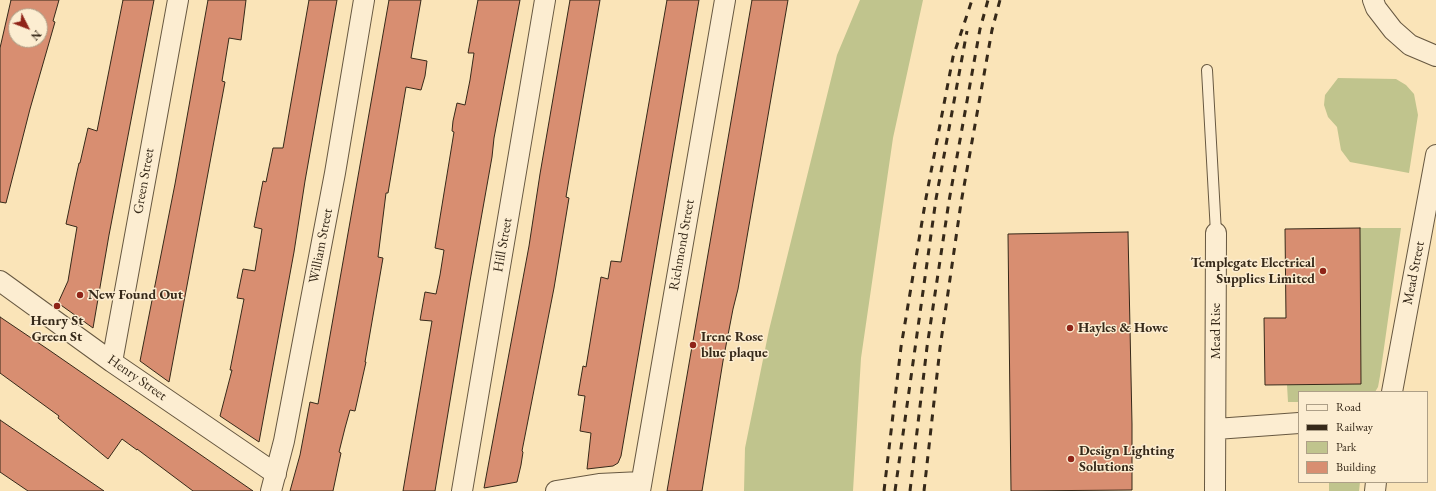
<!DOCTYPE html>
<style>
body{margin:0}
#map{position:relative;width:1436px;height:491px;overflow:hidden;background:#fae4b8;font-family:"EB Garamond",serif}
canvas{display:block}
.legend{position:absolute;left:1298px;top:391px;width:130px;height:92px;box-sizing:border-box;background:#fcedd1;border:1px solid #ad9f87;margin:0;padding:5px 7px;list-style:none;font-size:12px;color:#362919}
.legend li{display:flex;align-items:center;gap:8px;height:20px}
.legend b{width:20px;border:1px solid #ad9f87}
.north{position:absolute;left:8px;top:8px;width:40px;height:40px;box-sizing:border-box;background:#fcedd1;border:1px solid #ad9f87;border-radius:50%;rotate:132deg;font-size:11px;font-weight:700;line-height:16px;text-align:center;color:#362919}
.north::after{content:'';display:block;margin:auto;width:14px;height:18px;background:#8f2418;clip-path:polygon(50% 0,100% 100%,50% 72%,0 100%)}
</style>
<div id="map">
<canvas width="1436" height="491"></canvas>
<ul class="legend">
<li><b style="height:5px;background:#fcedd1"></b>Road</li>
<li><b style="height:5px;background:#362919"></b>Railway</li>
<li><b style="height:11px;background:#c0c48d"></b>Park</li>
<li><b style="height:11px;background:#d88e71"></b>Building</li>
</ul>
<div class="north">N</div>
</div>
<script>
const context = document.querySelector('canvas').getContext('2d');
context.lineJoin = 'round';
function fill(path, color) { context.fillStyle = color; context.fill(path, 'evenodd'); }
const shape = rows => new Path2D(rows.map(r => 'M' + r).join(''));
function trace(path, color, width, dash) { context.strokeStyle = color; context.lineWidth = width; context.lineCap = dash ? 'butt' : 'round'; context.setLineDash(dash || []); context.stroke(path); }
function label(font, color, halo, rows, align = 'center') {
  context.font = font + ' "EB Garamond",serif'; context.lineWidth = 3; context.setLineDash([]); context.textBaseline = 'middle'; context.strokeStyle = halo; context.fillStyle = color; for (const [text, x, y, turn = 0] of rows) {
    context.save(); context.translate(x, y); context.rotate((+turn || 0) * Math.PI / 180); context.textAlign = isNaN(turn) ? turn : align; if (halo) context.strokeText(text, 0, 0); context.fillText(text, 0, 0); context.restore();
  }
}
fill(shape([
 [860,0,923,0,893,138,861,358,853,491,744,491,745,448,769,330,837,55],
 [1338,78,1396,79,1406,85,1414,94,1418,115,1409,173,1350,162,1341,150,1337,127,1328,117,1324,105,1325,95],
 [1360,228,1401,228,1380,376,1378,387,1375,392,1299,392,1299,402,1288,402,1287,385,1361,384],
 [1329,482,1360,482,1359,491,1329,491]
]), '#c0c48d');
const building = shape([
 [11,0,59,0,53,21,55,22,30,109,6,203,0,202,0,48,11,0],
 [16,16,40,16,40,40,16,40,16,16],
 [123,0,154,0,109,235,93,328,58,303,68,281,77,227,66,224,75,181,79,163,80,163,88,128,97,131,123,0],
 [208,0,246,0,241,40,229,38,222,81,225,82,169,382,140,361,175,184,208,0],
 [309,0,337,0,305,181,294,252,259,442,220,416,232,370,230,370,232,360,244,299,237,298,243,269,255,271,262,229,254,227,263,181,266,182,273,148,283,148,309,0],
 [389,0,421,0,411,58,427,61,425,76,421,90,406,87,388,193,386,193,378,257,383,258,365,362,366,362,355,411,350,410,345,428,339,452,341,453,333,491,290,491,300,455,310,402,318,404,389,0],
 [478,0,520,0,494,138,492,157,470,281,435,491,403,491,432,321,420,320,425,292,436,294,440,275,444,250,435,248,454,132,452,131,453,121,457,103,465,105,470,80,474,53,468,53,478,0],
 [570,0,600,0,569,179,566,197,569,198,554,288,522,451,523,452,521,465,517,482,484,488,529,246,540,174,570,0],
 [667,0,699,0,621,456,618,463,613,466,587,469,591,433,580,431,585,396,578,395,583,366,586,367,601,277,608,279,611,261,621,262,667,0],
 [752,0,788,0,738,289,733,309,723,361,702,491,667,491,752,0],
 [1360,228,1361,384,1265,385,1264,318,1286,318,1285,229,1360,228],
 [1128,232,1132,424,1132,490,1011,491,1008,234,1128,232],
 [0,317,49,350,253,491,193,491,137,449,137,450,122,439,108,459,58,418,59,416,0,373,0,317],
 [0,420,104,491,28,491,0,472,0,420]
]);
fill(building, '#d88e71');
trace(building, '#362919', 1);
const lane = shape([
 [1207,70,1216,233]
]);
const street = shape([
 [1373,0,1376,8,1393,30,1410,45,1436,56],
 [0,281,112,362,276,474],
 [112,362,178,0],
 [1392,392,1436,155],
 [1216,429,1299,423],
 [271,491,284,441,335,173,364,0],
 [462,491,545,0],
 [556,491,599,484,641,482],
 [640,491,725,0],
 [1215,491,1216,233],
 [1375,491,1376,482]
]);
trace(lane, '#675841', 12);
trace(street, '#675841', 22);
trace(lane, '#fcedd1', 10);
trace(street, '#fcedd1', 20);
trace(shape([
 [884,491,901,347,926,198,953,57,972,0],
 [895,491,936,199,967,31],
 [910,491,927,347,949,201,980,29,988,0],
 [924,491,940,348,961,203,992,30,1000,0]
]), '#362919', 3, [7, 7]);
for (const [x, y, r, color] of [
 [1323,271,4,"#8f2418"],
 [80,295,4,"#8f2418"],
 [57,306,4,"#8f2418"],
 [1070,328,4,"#8f2418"],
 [693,345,4,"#8f2418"],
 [1071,459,4,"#8f2418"]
]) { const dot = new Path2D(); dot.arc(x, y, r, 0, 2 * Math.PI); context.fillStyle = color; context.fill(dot); trace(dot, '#fcedd1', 1.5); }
label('14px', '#362919', '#fcedd1', [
 ["Green Street",144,181,-80],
 ["Hill Street",503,245,-80],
 ["Richmond Street",682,245,-80],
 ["William Street",321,246,-79],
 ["Mead Street",1414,273,-79],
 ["Mead Rise",1216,331,-90],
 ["Henry Street",137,378,35]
]);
label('bold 14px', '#362919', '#fcedd1', [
 ["Templegate Electrical",1315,263,"right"],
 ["Supplies Limited",1315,279,"right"],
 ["New Found Out",88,295],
 ["Henry St",57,321,"center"],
 ["Green St",57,337,"center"],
 ["Hayles & Howe",1078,328],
 ["Irene Rose",701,337],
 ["blue plaque",701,353],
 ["Design Lighting",1079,451],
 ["Solutions",1079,467]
], 'left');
</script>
